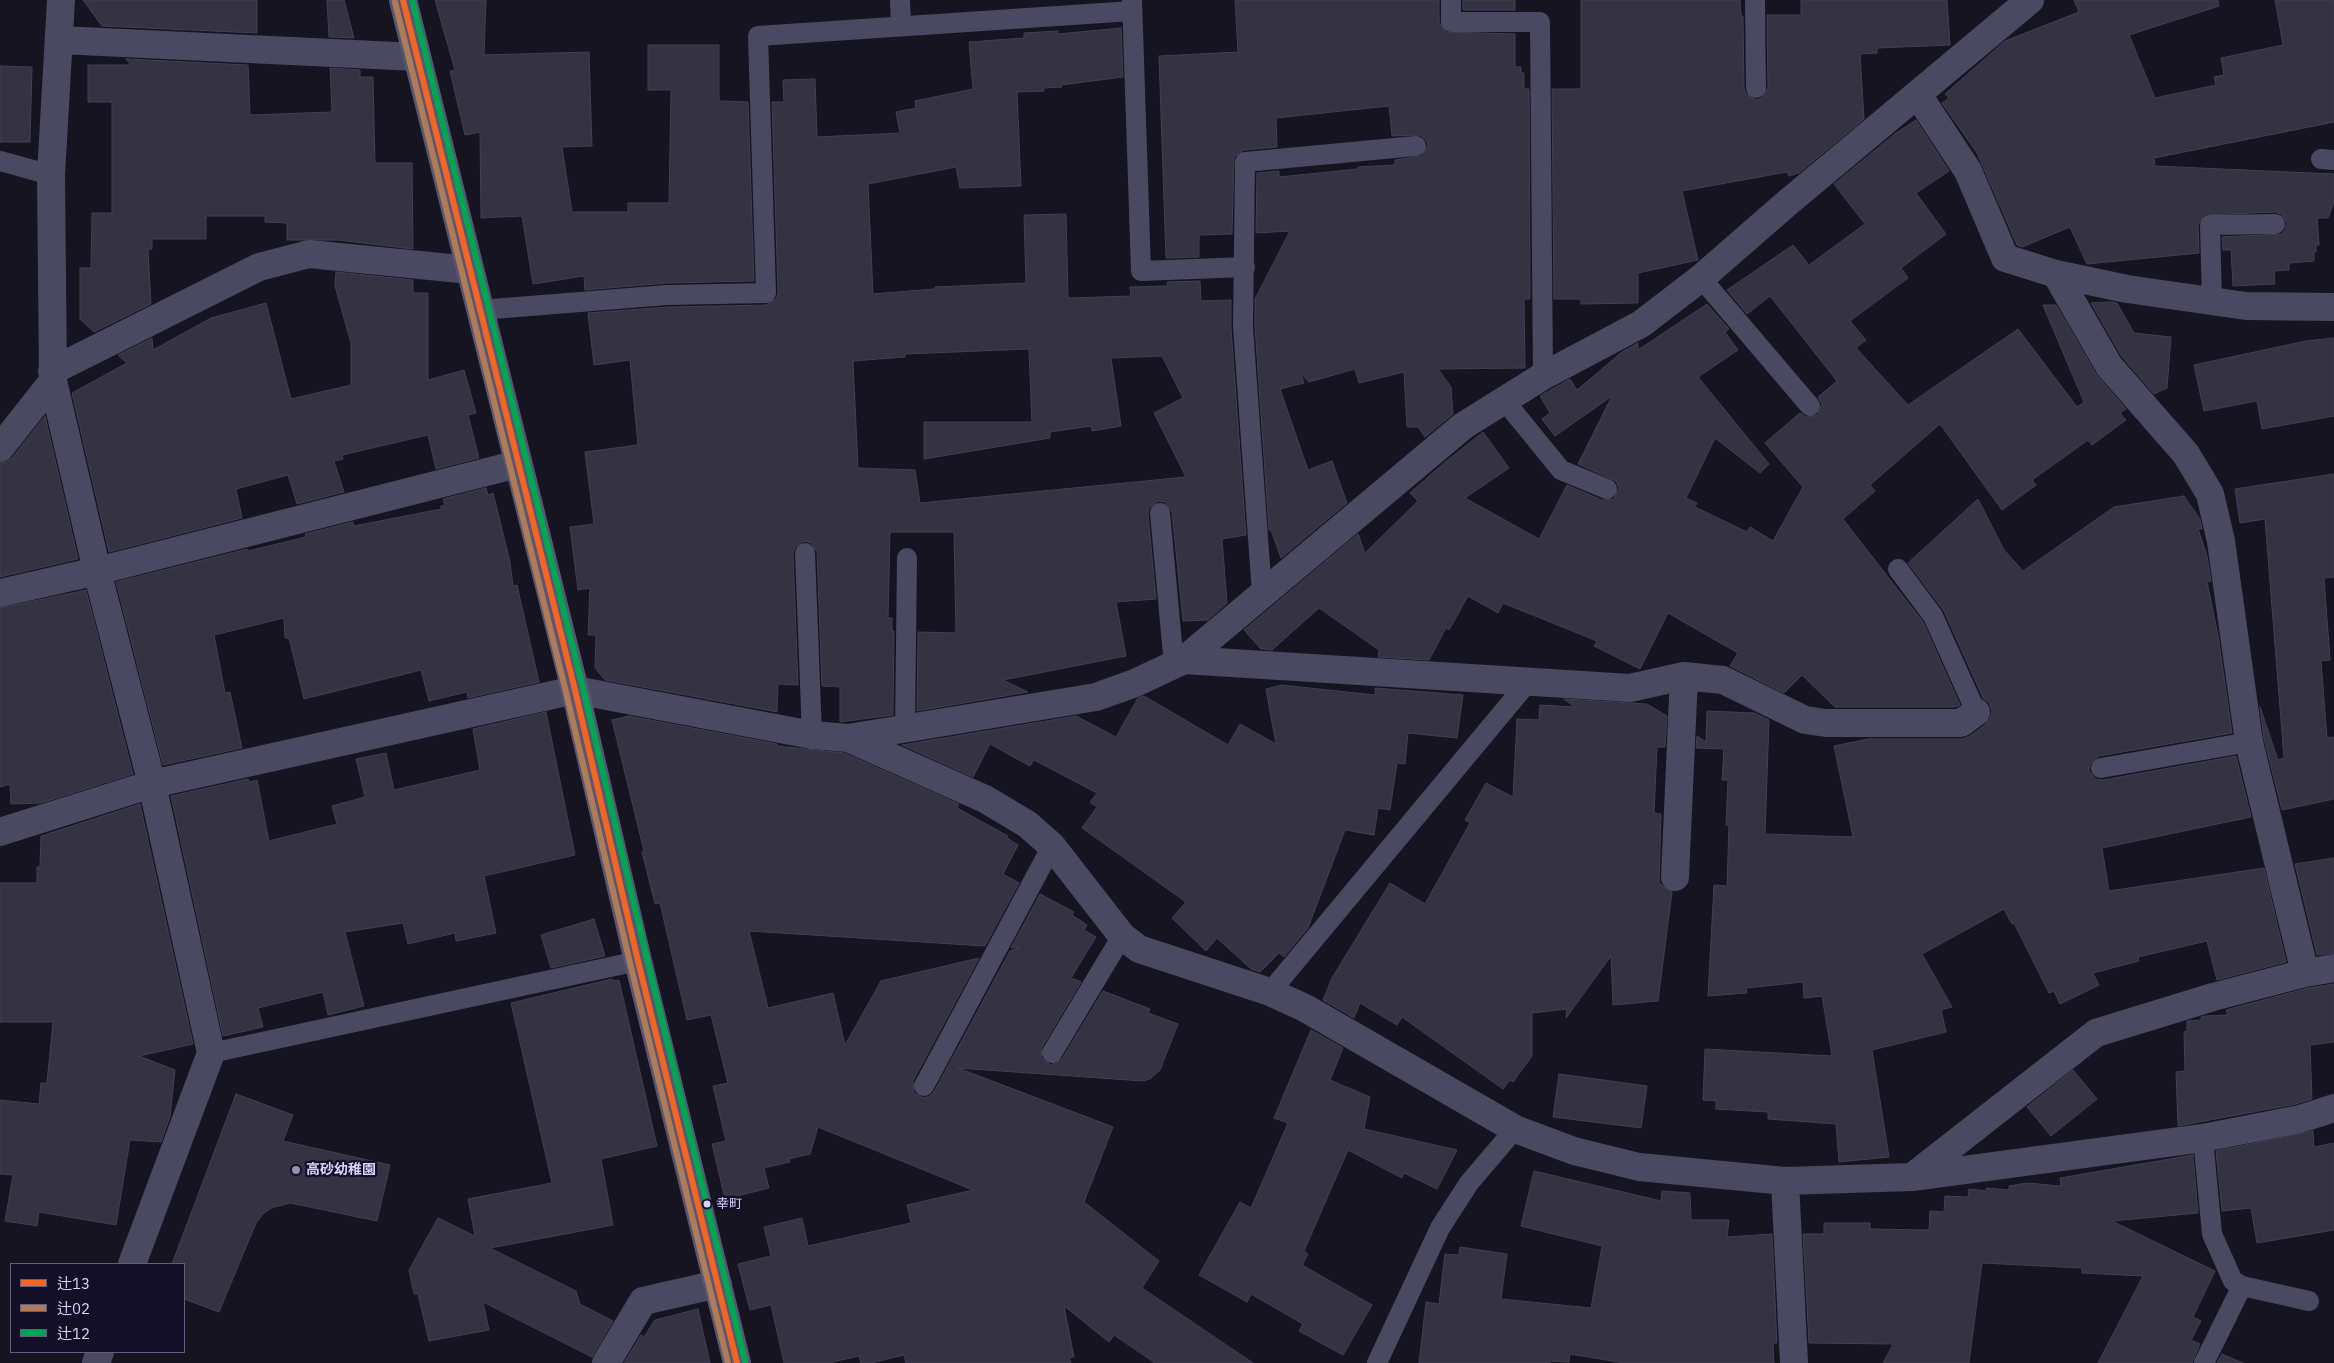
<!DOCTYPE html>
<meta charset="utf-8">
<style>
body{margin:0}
#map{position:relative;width:2334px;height:1363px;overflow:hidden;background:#161421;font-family:"IBM Plex Sans","Noto Sans JP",sans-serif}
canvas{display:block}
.legend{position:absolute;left:10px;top:1263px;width:175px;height:90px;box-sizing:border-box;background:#130f26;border:1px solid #625e7d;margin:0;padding:6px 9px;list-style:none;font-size:15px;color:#d9d4ff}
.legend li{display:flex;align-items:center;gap:10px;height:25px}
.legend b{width:25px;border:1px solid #625e7d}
</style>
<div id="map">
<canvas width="2334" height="1363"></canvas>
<ul class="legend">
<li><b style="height:6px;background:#f26522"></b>辻13</li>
<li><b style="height:6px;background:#b07c57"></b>辻02</li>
<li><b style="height:6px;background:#00a651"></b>辻12</li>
</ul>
</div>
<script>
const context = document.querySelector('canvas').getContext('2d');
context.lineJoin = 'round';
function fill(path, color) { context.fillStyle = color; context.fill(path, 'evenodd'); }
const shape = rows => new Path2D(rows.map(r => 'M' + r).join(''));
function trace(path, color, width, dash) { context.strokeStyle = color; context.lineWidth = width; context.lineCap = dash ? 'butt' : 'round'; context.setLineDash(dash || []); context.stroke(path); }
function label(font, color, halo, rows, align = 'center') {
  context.font = font + ' "IBM Plex Sans","Noto Sans JP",sans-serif'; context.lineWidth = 4.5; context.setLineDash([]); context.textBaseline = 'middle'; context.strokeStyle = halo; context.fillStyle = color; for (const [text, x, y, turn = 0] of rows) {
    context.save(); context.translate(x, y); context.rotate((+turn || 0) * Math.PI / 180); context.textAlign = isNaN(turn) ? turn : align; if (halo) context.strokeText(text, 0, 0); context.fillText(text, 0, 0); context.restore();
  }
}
const building = shape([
 [83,0,257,0,257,33,102,26,83,0],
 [327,0,344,0,354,38,329,37,327,0],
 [435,0,486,0,484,55,589,52,592,146,562,147,572,212,628,212,628,203,669,203,671,90,648,90,648,45,719,45,719,101,748,102,754,281,667,283,585,290,584,276,533,284,522,216,481,218,480,132,465,135,450,71,455,70,435,0],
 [1235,0,1439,0,1439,22,1446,32,1515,34,1515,67,1521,67,1521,73,1524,73,1524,89,1529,89,1530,299,1524,299,1525,368,1438,369,1451,387,1453,414,1425,437,1418,427,1407,427,1404,372,1359,383,1355,369,1309,382,1301,373,1304,383,1280,389,1308,470,1332,461,1347,503,1281,558,1271,530,1269,530,1255,327,1255,299,1290,231,1256,233,1257,173,1279,171,1279,177,1358,169,1358,167,1395,165,1395,160,1422,156,1428,145,1426,140,1420,135,1392,136,1389,106,1276,118,1277,147,1244,150,1234,157,1232,234,1199,235,1199,257,1166,258,1159,56,1238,52,1235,0],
 [1463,0,1515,0,1515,10,1463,10,1463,0],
 [1581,0,1740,0,1741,16,1743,16,1744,88,1746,94,1756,100,1762,98,1768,88,1767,15,1801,15,1801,0,1947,0,1950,45,1877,48,1877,53,1860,54,1864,119,1799,173,1789,176,1787,172,1682,191,1698,260,1638,273,1638,303,1581,304,1581,299,1554,299,1552,89,1581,89,1581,0],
 [2074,0,2218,0,2219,6,2129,35,2155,98,2216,85,2214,77,2224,75,2221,58,2283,45,2275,0,2334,0,2334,122,2154,158,2155,166,2334,174,2334,202,2328,218,2317,218,2319,245,2316,245,2316,252,2314,252,2314,261,2289,263,2289,270,2274,271,2275,284,2233,286,2231,250,2223,250,2222,237,2281,234,2285,230,2287,223,2281,214,2275,212,2204,215,2198,225,2199,253,2087,264,2070,227,2022,247,2017,245,1977,153,1942,103,1949,98,1945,94,2005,41,2079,12,2074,0],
 [1121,28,1123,77,1061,85,1062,87,1044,88,1044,91,1017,92,1021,186,960,188,956,167,868,184,873,294,935,289,935,287,1026,283,1024,215,1066,214,1068,298,1131,296,1130,287,1168,286,1167,282,1200,281,1201,301,1231,300,1231,328,1246,535,1222,539,1227,603,1208,620,1183,621,1172,512,1165,502,1158,501,1149,508,1148,514,1156,599,1116,602,1126,656,1003,680,1028,692,917,711,918,632,956,633,954,532,890,532,888,618,892,618,892,631,894,631,893,715,840,722,840,687,822,686,817,552,811,543,804,541,795,547,793,553,798,685,778,684,777,712,605,680,595,668,596,635,588,635,590,588,578,590,570,527,594,524,585,452,638,445,630,360,594,365,588,313,668,307,766,305,776,299,778,293,772,102,784,102,783,80,815,79,817,137,900,133,896,112,916,108,915,101,973,89,969,42,1024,38,1024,33,1058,31,1058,34,1121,28],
 [1029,349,1032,422,924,422,924,459,1050,438,1050,432,1091,426,1092,431,1121,426,1111,358,1162,356,1183,398,1154,413,1186,477,920,503,915,470,858,468,853,361,905,357,905,354,1029,349],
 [126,59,248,65,250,115,332,112,330,68,360,70,360,77,373,77,375,163,412,163,413,249,338,240,287,240,287,223,265,222,265,216,206,216,206,239,152,239,152,249,148,249,151,304,94,332,80,319,80,268,91,268,92,213,112,213,112,102,88,102,88,65,131,65,126,59],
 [0,66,32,67,30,142,0,142,0,66],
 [1916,120,1949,171,1916,193,1946,234,1901,268,1908,278,1850,321,1866,340,1856,348,1908,405,2018,329,2077,407,2084,402,2043,305,2056,305,2096,374,2126,409,2120,413,2126,420,2092,445,2088,440,2032,480,2036,485,2002,510,1940,424,1870,485,1875,491,1843,519,1923,622,1960,705,1956,707,1835,707,1802,675,1784,693,1730,666,1738,653,1668,613,1640,669,1594,646,1597,641,1503,603,1498,613,1468,596,1449,630,1446,628,1429,660,1378,657,1379,650,1319,608,1272,650,1261,649,1244,630,1358,534,1365,553,1418,501,1410,493,1444,463,1483,432,1509,468,1465,498,1539,539,1567,485,1602,500,1614,499,1619,488,1616,481,1578,464,1612,396,1555,436,1542,419,1550,413,1540,396,1570,379,1577,390,1622,352,1638,343,1638,350,1707,304,1729,329,1725,332,1738,350,1698,377,1769,464,1760,473,1715,438,1686,498,1697,503,1695,507,1747,532,1750,527,1773,541,1803,487,1765,443,1800,413,1806,417,1818,415,1822,404,1818,397,1837,381,1770,296,1747,314,1727,290,1793,245,1809,265,1865,224,1834,184,1896,133,1916,120],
 [336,272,413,280,413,293,428,293,428,380,464,370,476,413,468,415,479,458,436,469,428,435,342,455,343,459,334,461,344,492,297,504,288,475,236,489,242,518,109,552,72,393,127,363,118,355,152,338,153,350,211,318,266,303,291,399,351,385,351,343,335,286,336,272],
 [2112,302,2117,303,2134,333,2171,337,2167,388,2154,394,2122,357,2091,303,2112,302],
 [2334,338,2334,416,2262,429,2257,401,2204,411,2194,365,2306,341,2334,338],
 [45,416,78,559,0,577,0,463,6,462,12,458,45,416],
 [2334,474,2334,577,2324,578,2330,660,2321,661,2327,738,2334,737,2334,799,2282,810,2264,739,2260,707,2278,760,2284,758,2265,519,2240,523,2235,489,2334,474],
 [486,488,488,495,493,493,510,562,513,586,517,585,539,682,468,698,467,692,429,701,421,670,304,699,289,638,285,638,284,618,214,635,225,693,230,692,242,748,163,765,116,582,247,549,248,551,306,537,305,534,353,522,354,526,441,509,441,506,445,505,443,499,486,488],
 [2184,496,2200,519,2202,529,2198,529,2207,556,2211,581,2207,582,2218,635,2232,733,2099,756,2090,764,2089,771,2096,779,2103,780,2236,756,2251,817,2102,848,2109,891,2264,868,2286,962,2217,980,2207,941,2138,957,2139,961,2093,973,2099,985,2060,1004,2054,991,2049,993,2014,923,2012,924,2004,909,1922,954,1952,1007,1941,1010,1946,1032,1872,1050,1889,1157,1839,1162,1836,1124,1768,1119,1768,1112,1716,1109,1716,1101,1703,1100,1705,1049,1832,1056,1822,996,1804,998,1803,982,1746,988,1747,993,1708,996,1714,885,1727,886,1729,825,1726,825,1728,780,1722,780,1724,749,1696,748,1697,736,1706,742,1707,711,1754,713,1769,720,1765,834,1853,837,1834,746,1868,739,1962,739,1970,736,1985,725,1990,718,1992,711,1989,703,1983,698,1944,611,1908,563,1978,499,2004,550,2023,571,2114,507,2184,496],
 [86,590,133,774,41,803,11,804,10,784,0,787,0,608,86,590],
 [1282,685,1375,695,1375,688,1463,695,1457,738,1408,733,1405,764,1397,763,1390,810,1378,808,1374,835,1345,830,1308,928,1284,957,1279,953,1260,972,1251,969,1217,938,1206,951,1172,918,1186,902,1082,828,1097,807,1090,802,1097,793,1034,760,1030,766,990,744,973,777,902,745,1076,716,1116,737,1138,698,1144,696,1228,745,1240,724,1276,744,1266,689,1282,685],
 [1564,699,1647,704,1667,716,1665,747,1657,747,1654,813,1661,814,1659,883,1672,892,1658,1001,1613,1005,1611,956,1566,1018,1567,1009,1532,1013,1532,1056,1513,1082,1510,1080,1503,1089,1402,1017,1397,1025,1360,1003,1354,1018,1323,1000,1332,978,1390,883,1425,904,1470,823,1465,820,1486,783,1513,797,1517,719,1539,720,1540,705,1575,707,1564,699],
 [546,712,575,855,484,876,496,933,456,941,455,933,408,944,403,923,345,932,364,1006,328,1015,323,992,258,1008,263,1027,223,1036,171,796,248,779,249,782,257,780,269,841,337,824,332,806,365,797,356,759,386,753,394,790,480,770,473,729,546,712],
 [629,716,777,744,777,746,844,753,959,804,957,808,1008,836,1007,838,1018,845,1003,874,1019,883,985,946,749,931,768,1008,833,993,845,1045,881,981,979,958,913,1081,914,1093,924,1098,930,1096,934,1092,1010,951,1019,948,1011,948,1040,894,1074,912,1072,915,1087,925,1084,930,1096,937,1071,978,1081,982,1042,1047,1041,1058,1051,1065,1062,1059,1103,991,1150,1009,1148,1013,1178,1024,1160,1070,1150,1079,1143,1081,958,1068,1113,1127,1084,1202,1159,1261,1142,1288,1253,1363,1155,1363,1114,1335,1109,1342,1064,1306,1074,1357,1069,1358,1071,1363,906,1363,904,1355,871,1363,861,1363,859,1356,828,1363,784,1363,771,1305,750,1310,738,1264,771,1256,764,1227,802,1218,808,1246,911,1223,907,1205,973,1190,818,1127,810,1154,789,1159,790,1162,764,1168,769,1188,725,1199,712,1144,726,1141,713,1086,728,1083,711,1015,687,1020,660,903,655,904,642,852,644,851,612,720,629,716],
 [140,804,193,1044,139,1056,175,1070,170,1117,161,1142,130,1140,116,1225,39,1212,37,1226,5,1221,13,1175,0,1174,0,1100,39,1104,41,1083,47,1083,53,1022,0,1022,0,883,37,883,37,867,40,867,41,836,140,804],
 [2334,858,2334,953,2317,955,2295,864,2334,858],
 [594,919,605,956,551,968,541,935,594,919],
 [612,979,613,981,619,980,657,1146,601,1159,613,1225,490,1248,576,1291,580,1304,613,1321,592,1357,483,1302,489,1330,429,1341,418,1294,414,1294,409,1270,438,1218,475,1236,468,1199,552,1183,511,1003,612,979],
 [2334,984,2334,1042,2310,1045,2312,1099,2296,1104,2178,1126,2176,1072,2185,1071,2184,1032,2187,1031,2187,1021,2201,1020,2201,1017,2205,1016,2228,1015,2226,1010,2308,988,2334,984],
 [1311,1030,1343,1048,1330,1080,1370,1097,1364,1129,1457,1150,1437,1189,1404,1173,1402,1178,1348,1150,1304,1251,1308,1254,1302,1265,1372,1305,1343,1355,1299,1331,1303,1324,1251,1294,1247,1302,1199,1275,1240,1202,1251,1208,1288,1123,1274,1118,1311,1030],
 [2073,1070,2097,1099,2051,1136,2027,1107,2073,1070],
 [1559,1074,1647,1086,1641,1128,1553,1117,1559,1074],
 [236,1094,293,1115,283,1141,390,1165,377,1221,290,1203,271,1208,263,1214,256,1223,219,1312,184,1299,184,1264,172,1264,236,1094],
 [2313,1131,2314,1147,2334,1143,2334,1230,2257,1243,2251,1208,2222,1211,2216,1151,2313,1131],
 [2193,1155,2198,1213,2112,1221,2215,1271,2193,1317,2201,1321,2191,1340,2200,1344,2192,1363,2098,1363,2143,1276,2082,1273,2082,1268,1982,1263,1969,1363,1883,1363,1893,1344,1809,1343,1803,1234,1824,1234,1824,1223,1870,1223,1870,1229,1929,1230,1930,1211,1944,1212,1945,1196,1968,1197,1969,1189,1986,1191,1987,1188,2009,1190,2009,1186,2027,1183,2061,1186,2060,1178,2193,1155],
 [1534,1171,1661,1201,1662,1191,1690,1193,1691,1220,1729,1220,1727,1237,1772,1234,1777,1343,1773,1343,1774,1363,1624,1363,1570,1354,1569,1362,1550,1361,1550,1363,1419,1363,1426,1302,1439,1304,1445,1254,1459,1255,1460,1247,1507,1254,1501,1299,1591,1308,1602,1246,1521,1226,1534,1171],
 [698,1309,710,1363,624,1363,641,1335,644,1337,655,1320,698,1309],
 [2222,1354,2243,1363,2217,1363,2222,1354]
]);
fill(building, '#343243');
trace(building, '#433f54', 1);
trace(shape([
 [900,0,901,26],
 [1132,0,1141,271,1245,267],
 [1451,0,1451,22,1540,22,1543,376],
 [1755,0,1756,88],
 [2321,159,2334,160],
 [0,161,51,175],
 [1701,278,1810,406],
 [2212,301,2210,225,2275,224],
 [480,310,667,295,766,293,758,36,1132,11],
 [1504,400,1561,470,1607,489],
 [1160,513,1174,665],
 [805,553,812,735],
 [1898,569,1933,616,1976,712],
 [1262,594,1243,327,1245,162,1416,146],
 [905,729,907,558],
 [2101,768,2249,742],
 [1270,992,1528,682],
 [211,1053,638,961],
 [1052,1053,1122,936],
 [924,1086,1052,846],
 [2203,1138,2212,1234,2233,1281,2242,1286,2309,1301],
 [1377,1363,1440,1228,1469,1183,1515,1129],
 [2204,1363,2242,1286]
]), '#4a4962', 20);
trace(shape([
 [60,40,417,57],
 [1918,95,1968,171,2005,258,2056,274,2127,289,2246,306,2334,307],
 [2056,274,2109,366,2186,454,2210,494,2221,541,2249,742,2305,973,2334,968],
 [52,371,259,267,309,254,470,270],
 [53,381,97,571,152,784,211,1053,132,1264],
 [0,448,53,381,51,175,61,0],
 [0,593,97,571,518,464],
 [1184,660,1630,688,1684,676,1723,680,1805,720,1826,723,1961,723,1976,712],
 [848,738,1096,697,1135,683,1184,660,1463,426,1543,376,1641,324,1701,278,1786,204,2030,0],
 [0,832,152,784,575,690,812,735,848,738,985,799,1027,824,1052,846,1122,936,1139,949,1270,992,1305,1008,1515,1129,1574,1151,1639,1167,1785,1181,1912,1177,2203,1138,2300,1119,2334,1108],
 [1675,877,1684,676],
 [1912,1177,2096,1033,2213,997,2305,973],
 [1785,1181,1794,1363],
 [96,1363,100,1352],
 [606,1363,643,1301,718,1284]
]), '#4a4962', 28);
trace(shape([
 [403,0,575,690,638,961,737,1363]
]), '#575674', 28);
trace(shape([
 [403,0,575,690,638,961,737,1363]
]), '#f26522', 6);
trace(shape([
 [395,2,566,692,630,963,728,1363]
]), '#b07c57', 6);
trace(shape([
 [412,0,583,688,647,959,745,1361]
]), '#00a651', 6);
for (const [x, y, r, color] of [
 [296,1170,5,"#9591b1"],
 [707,1204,4.5,"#d9d4ff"]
]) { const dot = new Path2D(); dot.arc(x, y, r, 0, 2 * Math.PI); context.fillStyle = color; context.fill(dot); trace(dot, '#130f26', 2); }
label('13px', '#d9d4ff', '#130f26', [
 ["幸町",716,1204]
], 'left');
label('bold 14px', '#d9d4ff', '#130f26', [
 ["高砂幼稚園",306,1170]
], 'left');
</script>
